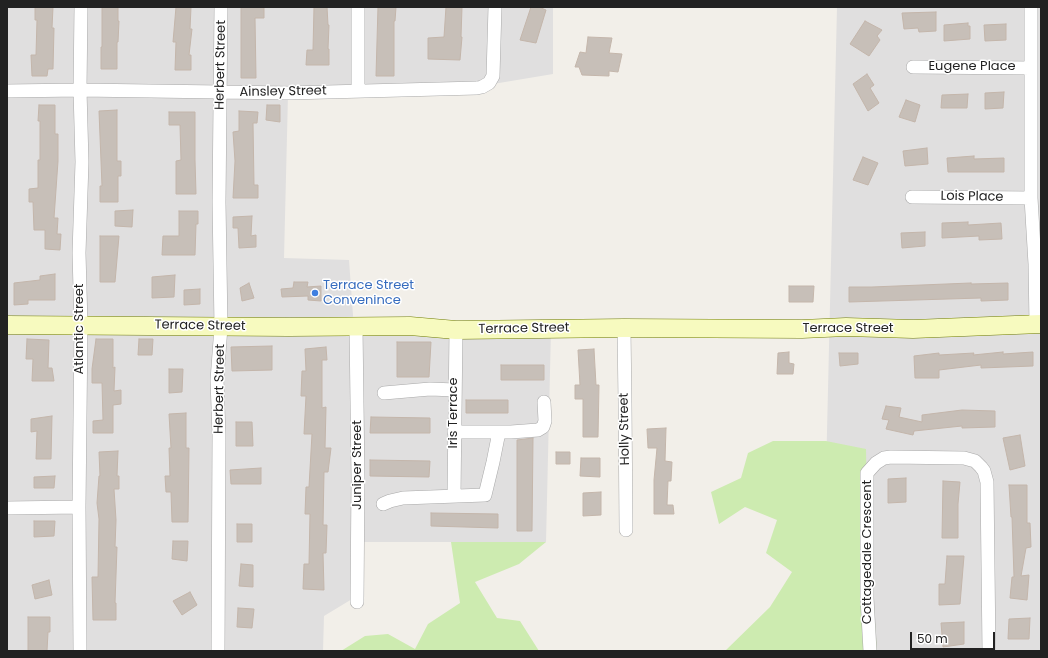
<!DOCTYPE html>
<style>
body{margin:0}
#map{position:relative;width:1048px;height:658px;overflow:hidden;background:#f2efe9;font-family:Poppins,sans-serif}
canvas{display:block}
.frame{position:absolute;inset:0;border:8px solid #222;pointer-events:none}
.scale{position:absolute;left:910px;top:632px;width:85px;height:18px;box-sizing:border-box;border:2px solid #222;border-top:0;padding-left:5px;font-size:12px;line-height:14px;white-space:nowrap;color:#222;-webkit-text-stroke:3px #fff;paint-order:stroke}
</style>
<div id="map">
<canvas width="1048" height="658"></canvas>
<div class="frame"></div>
<div class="scale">50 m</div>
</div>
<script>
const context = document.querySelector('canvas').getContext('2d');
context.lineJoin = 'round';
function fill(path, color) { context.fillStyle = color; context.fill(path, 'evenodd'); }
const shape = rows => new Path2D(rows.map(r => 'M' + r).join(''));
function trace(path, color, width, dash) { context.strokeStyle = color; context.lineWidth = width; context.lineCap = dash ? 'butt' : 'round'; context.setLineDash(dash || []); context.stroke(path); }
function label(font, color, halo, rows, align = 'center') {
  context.font = font + ' Poppins,sans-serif'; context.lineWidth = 3; context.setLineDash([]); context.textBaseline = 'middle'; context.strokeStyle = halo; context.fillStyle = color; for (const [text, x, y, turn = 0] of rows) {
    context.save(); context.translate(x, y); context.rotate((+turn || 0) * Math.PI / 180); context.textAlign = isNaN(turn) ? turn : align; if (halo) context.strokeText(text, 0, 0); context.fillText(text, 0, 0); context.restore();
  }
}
fill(shape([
 [7,7,553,7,553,74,481,86,288,95,284,258,349,260,354,329,356,327,551,329,546,542,356,542,357,596,324,616,323,651,7,651],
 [837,7,1041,7,1041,651,847,651,826,474]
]), '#e0dfdf');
fill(shape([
 [773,441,826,441,866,449,867,505,877,651,725,651,770,607,792,572,766,553,777,520,745,507,719,524,711,492,741,478,748,453],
 [451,542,546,542,519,564,475,582,497,618,520,621,539,651,341,651,365,636,388,634,415,649,428,624,460,603]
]), '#cdebb0');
const building = shape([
 [35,7,53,7,52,28,54,28,53,69,48,69,47,76,32,76,31,55,36,55,37,20,35,20,35,7],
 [102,7,118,7,118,21,119,21,118,42,117,42,117,69,101,69,101,47,102,47,102,7],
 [176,7,191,7,190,29,192,29,189,55,191,55,191,70,175,70,176,42,173,42,176,7],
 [241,7,264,7,264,18,255,18,256,78,241,78,241,7],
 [314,7,327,7,328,25,329,25,328,49,329,49,329,65,306,65,307,50,313,50,314,7],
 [378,7,396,7,395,21,394,21,394,76,376,76,378,7],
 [446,7,462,7,461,37,462,37,460,60,428,59,428,38,444,37,446,7],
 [531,7,539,7,546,10,536,43,520,40,531,7],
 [936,12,936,31,919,32,918,28,904,29,902,13,936,12],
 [865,21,882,30,877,36,880,40,869,56,850,44,865,21],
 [968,23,968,26,970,26,970,39,944,41,944,25,968,23],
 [1006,24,1006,40,985,41,984,25,1006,24],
 [588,37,612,38,609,53,622,54,618,72,609,71,609,76,582,75,579,67,575,67,580,52,586,53,588,37],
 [867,74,874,85,870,88,879,103,868,111,853,84,867,74],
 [1004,92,1003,108,985,109,985,93,1004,92],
 [968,94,967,108,941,108,942,95,968,94],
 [906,100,920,105,915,122,899,117,906,100],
 [39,105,55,105,55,134,58,134,58,161,54,218,58,218,57,234,61,234,60,250,45,249,45,230,34,230,33,202,29,202,29,189,38,188,38,160,40,160,40,121,38,121,39,105],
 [267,105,280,105,280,122,266,120,267,105],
 [117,110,117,161,121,161,121,176,118,176,118,202,100,202,100,186,102,186,99,111,117,110],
 [239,111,258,112,257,123,253,123,254,185,258,185,258,198,233,198,235,161,233,132,239,131,239,111],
 [169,112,195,112,195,160,196,194,176,194,176,161,181,160,180,125,169,125,169,112],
 [927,148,928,164,905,166,903,151,927,148],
 [974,156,974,159,1004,158,1004,172,948,172,947,158,974,156],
 [863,157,878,163,868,185,853,180,863,157],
 [133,210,132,227,115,226,115,211,133,210],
 [179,211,198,211,198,224,196,224,195,255,162,255,163,236,179,236,179,211],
 [252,216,251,236,256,235,256,247,239,248,238,228,233,228,233,217,252,216],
 [968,222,968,225,1001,223,1002,239,979,240,979,236,942,238,942,223,968,222],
 [925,232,925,246,902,248,901,233,925,232],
 [100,236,119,236,115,282,100,282,100,236],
 [55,274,55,300,28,300,28,304,14,305,14,283,40,280,40,276,55,274],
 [175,275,174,297,152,298,152,277,175,275],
 [294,282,308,282,307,287,321,286,321,301,308,300,308,296,282,297,281,289,293,288,294,282],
 [249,283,254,298,242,301,240,288,249,283],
 [971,283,971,284,1008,283,1008,300,981,301,981,298,849,302,849,287,872,287,971,283],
 [789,286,814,286,813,302,789,302,789,286],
 [200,289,200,304,184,305,184,290,200,289],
 [27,339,49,340,48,368,52,368,54,381,32,381,33,359,26,359,27,339],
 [96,339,113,339,113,368,115,367,114,391,121,390,121,404,113,405,113,433,93,433,93,421,103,420,102,383,92,383,92,369,96,339],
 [139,339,153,339,152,355,138,355,139,339],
 [397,342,431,342,429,377,397,377,397,342],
 [272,346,272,370,232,371,231,347,272,346],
 [326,347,327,360,322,360,322,408,326,407,325,448,331,448,328,472,324,472,323,525,327,525,326,553,323,553,324,590,303,589,304,564,309,564,310,514,305,514,306,487,309,487,312,434,304,434,306,396,301,396,302,371,306,371,305,349,326,347],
 [594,349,596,385,599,385,598,437,583,437,583,399,575,399,575,385,580,385,578,350,594,349],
 [789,352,789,363,794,364,793,374,777,374,778,353,789,352],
 [1003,352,1003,354,1033,352,1033,366,981,368,981,365,939,370,939,378,915,378,914,356,939,353,939,355,974,353,973,355,1003,352],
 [839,353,858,353,858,364,840,366,839,353],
 [501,365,544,365,544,380,501,380,501,365],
 [169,369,183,369,182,392,169,393,169,369],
 [466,400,508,400,508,413,466,413,466,400],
 [886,406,901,408,899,417,922,422,922,415,962,410,995,411,995,427,962,428,962,426,914,431,913,435,886,429,889,420,882,419,886,406],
 [186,413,186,448,189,448,188,522,172,522,171,492,166,492,165,476,170,476,169,448,171,448,169,414,186,413],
 [52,416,51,459,36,459,37,431,31,432,31,419,52,416],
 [371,417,430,418,430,433,370,433,371,417],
 [236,422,252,422,253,446,236,446,236,422],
 [666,428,665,461,672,462,671,481,668,481,667,505,673,505,674,514,654,514,654,480,657,448,648,448,647,429,666,428],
 [1020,435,1025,466,1010,470,1003,438,1020,435],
 [533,438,532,531,517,531,517,440,533,438],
 [118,451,117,476,119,476,119,489,114,489,116,520,115,547,117,547,115,603,116,603,116,620,93,620,92,577,98,577,99,519,97,503,99,476,100,476,99,452,118,451],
 [556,452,570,452,570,464,556,464,556,452],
 [581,458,600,458,600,477,580,476,581,458],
 [370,460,430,461,429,477,370,476,370,460],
 [261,468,261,484,231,484,230,470,261,468],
 [55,476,54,488,34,488,34,477,55,476],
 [906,478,906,502,888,503,888,479,906,478],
 [943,481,960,482,958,504,958,538,942,538,943,481],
 [1009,485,1027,485,1027,523,1030,523,1031,547,1026,548,1021,576,1029,575,1027,600,1010,598,1012,577,1014,577,1012,517,1011,517,1009,485],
 [601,492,601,515,583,516,583,493,601,492],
 [431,513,498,514,498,528,431,526,431,513],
 [34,521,55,521,54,536,34,537,34,521],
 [237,524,252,524,252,542,237,542,237,524],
 [173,541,188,541,187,561,172,559,173,541],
 [947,556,964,556,960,604,939,605,939,584,945,584,947,556],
 [241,564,253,565,253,587,239,586,241,564],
 [49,580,52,595,35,599,32,585,49,580],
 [190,592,197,605,182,615,173,601,190,592],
 [238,608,254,609,252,628,237,627,238,608],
 [28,617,50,617,50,632,48,632,47,651,28,651,28,617],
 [1030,618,1029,639,1008,639,1009,619,1030,618],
 [964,622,964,644,943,647,941,623,964,622]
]);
fill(building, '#c7bfb8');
trace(building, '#c4b6ab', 1);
const street = shape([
 [358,7,358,91],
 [1031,7,1031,198,1035,264,1036,324],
 [913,67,1031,68],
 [7,91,80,90,290,93,477,88,482,87,489,83,493,76,495,7],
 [912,197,1031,198],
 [356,327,358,479,357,602],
 [624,328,625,403,626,530],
 [384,393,430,389,455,390],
 [454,432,511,432,538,430,543,427,545,421,544,402],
 [454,496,456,330],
 [383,504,390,501,403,498,485,495,493,462,499,432],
 [7,508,79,507],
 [80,651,79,507,81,325,79,253,82,162,80,90,81,7],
 [218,651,219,435,217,380,221,327,219,202,221,7],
 [870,651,867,598,867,473,876,463,884,458,891,457,964,458,975,461,981,467,984,471,987,482,989,651]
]);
const secondary = shape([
 [7,325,289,327,410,326,456,330,624,328,802,329,846,327,913,329,1041,324]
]);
trace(street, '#a9a9a9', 14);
trace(secondary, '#707d05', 19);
trace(street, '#fff', 13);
trace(secondary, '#f7fabf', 18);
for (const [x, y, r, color] of [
 [315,293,4,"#3f7fe0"]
]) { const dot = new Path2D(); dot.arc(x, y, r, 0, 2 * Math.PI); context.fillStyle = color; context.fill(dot); trace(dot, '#fff', 1.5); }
label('13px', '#222', '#fff', [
 ["Herbert Street",221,65,-89],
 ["Eugene Place",972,67],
 ["Ainsley Street",283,92,-1],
 ["Lois Place",972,197,1],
 ["Terrace Street",200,326,1],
 ["Atlantic Street",80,329,-90],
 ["Terrace Street",524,329,-1],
 ["Terrace Street",848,329],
 ["Herbert Street",220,389,-89],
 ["Iris Terrace",454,413,-90],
 ["Holly Street",625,429,-91],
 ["Juniper Street",358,465,-90],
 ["Cottagedale Crescent",868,552,-90]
]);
label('13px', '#366cbe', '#fff', [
 ["Terrace Street",323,286],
 ["Convenince",323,301]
], 'left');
</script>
